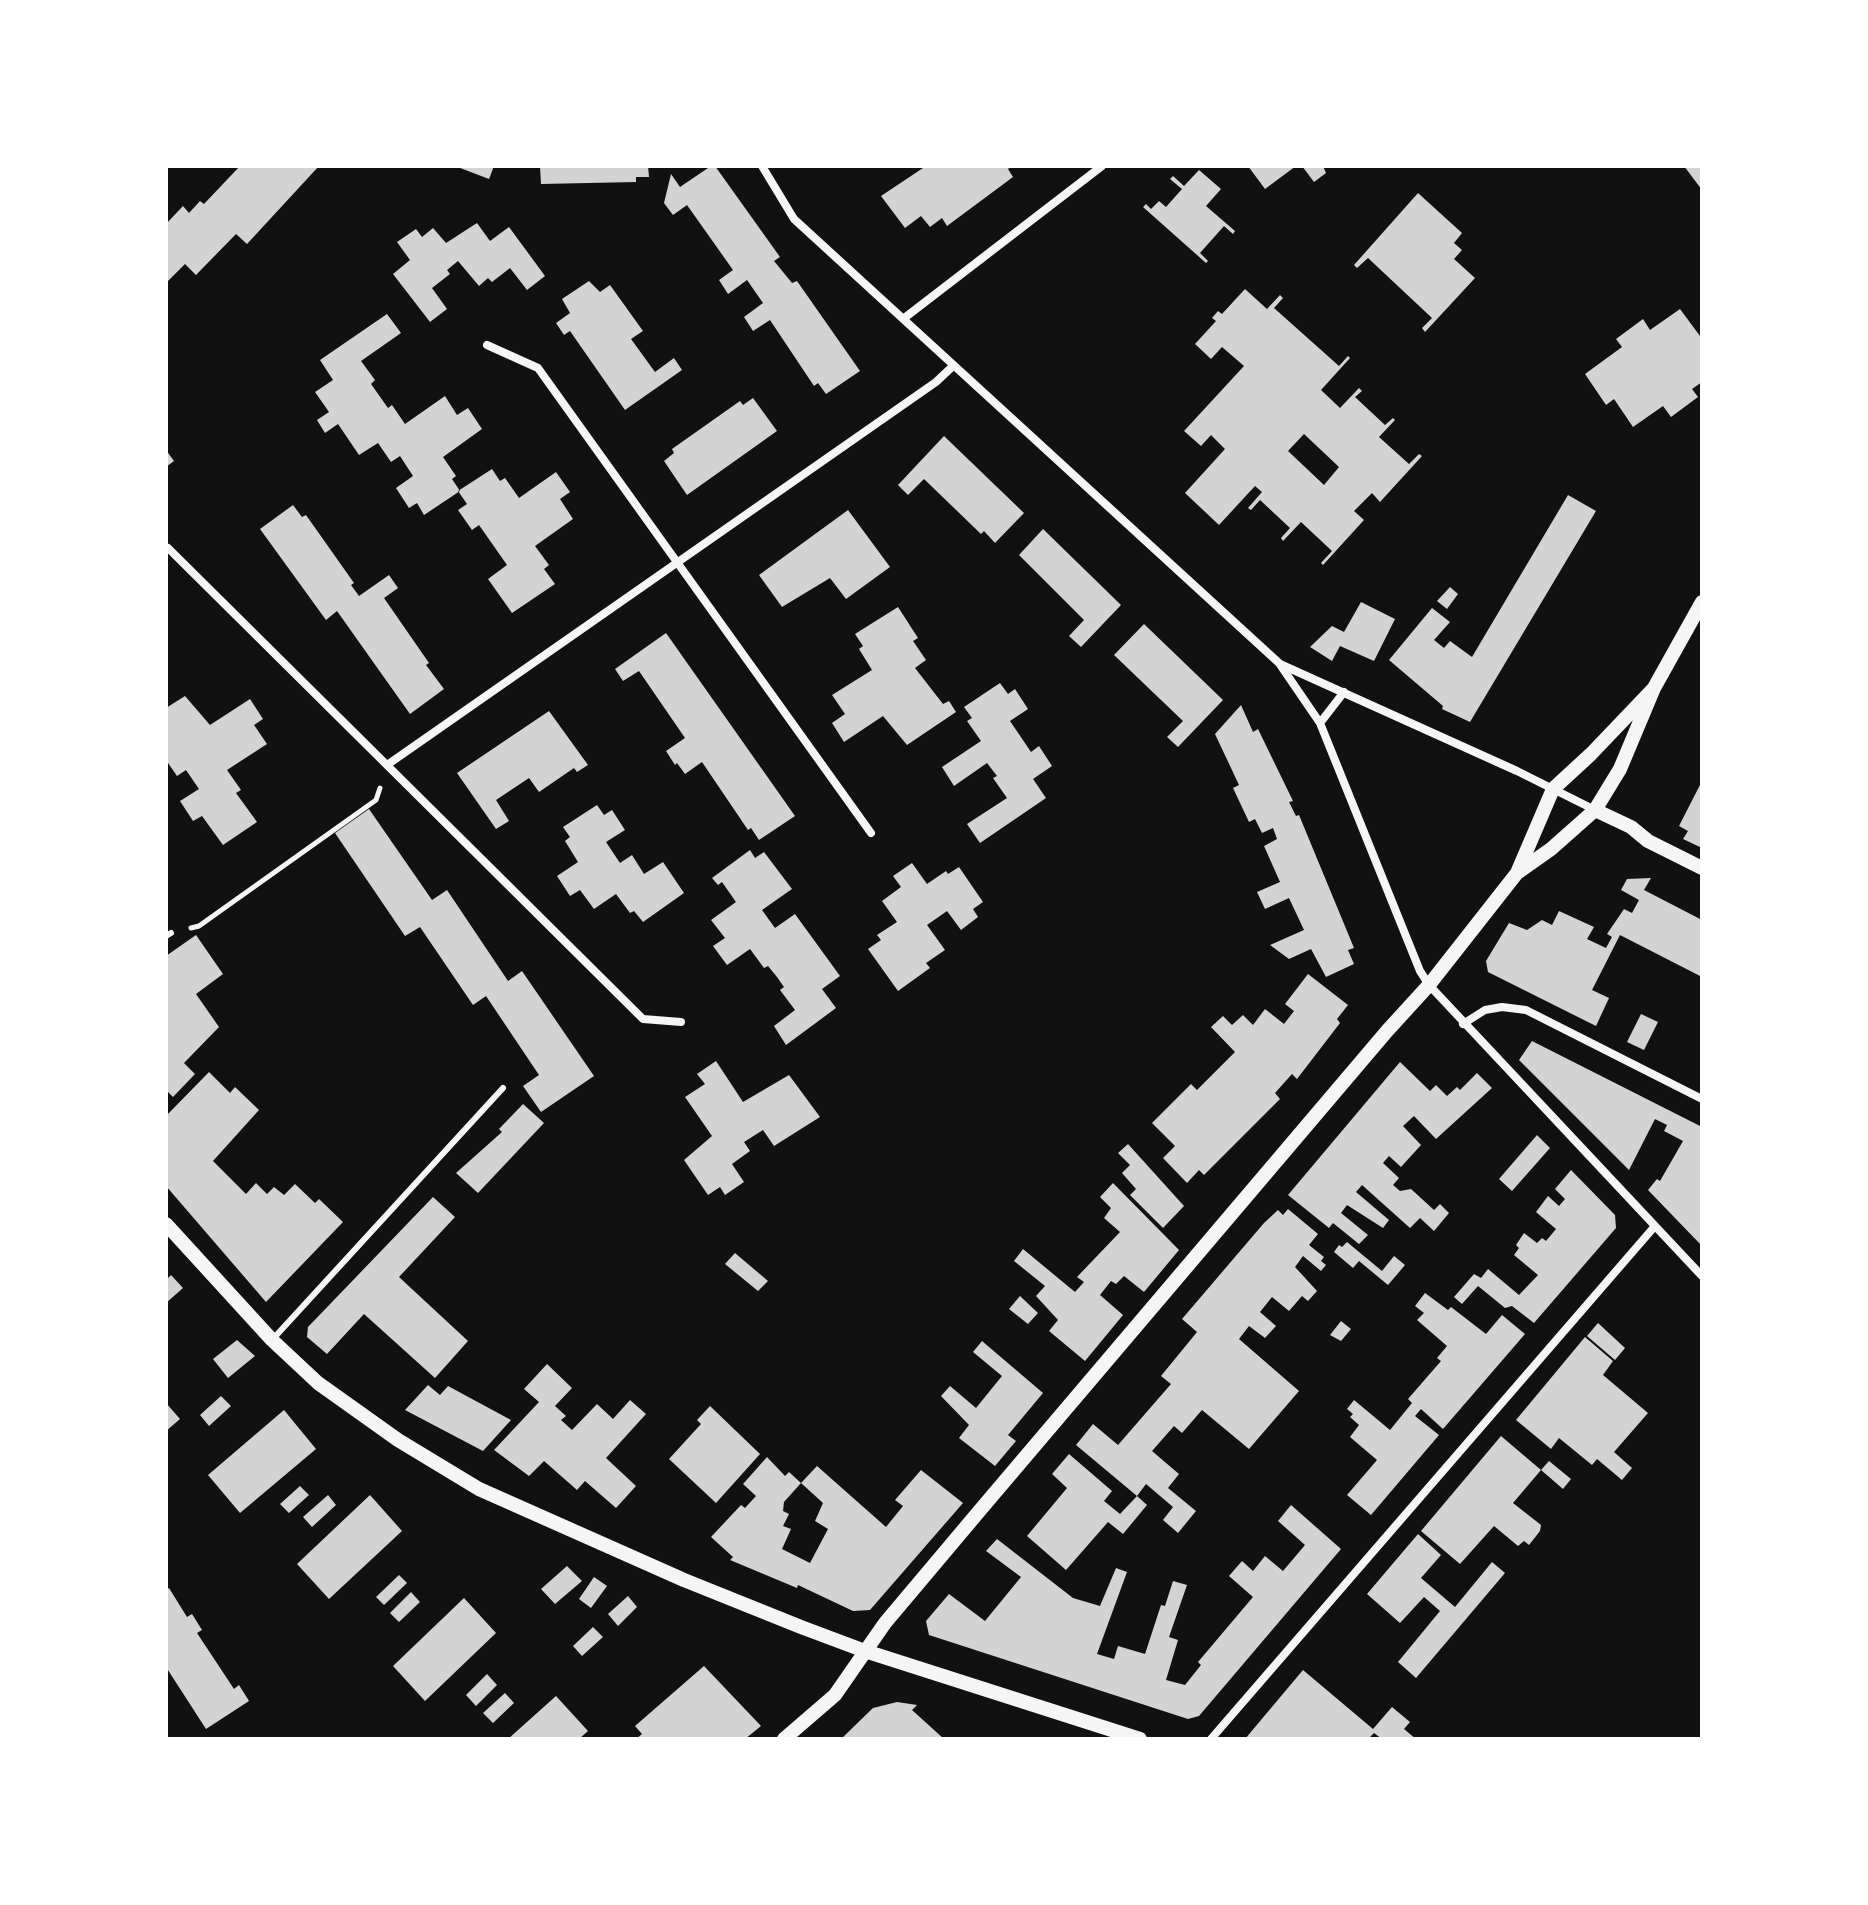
<!DOCTYPE html>
<style>
body{margin:0}
#map{position:relative;width:1868px;height:1905px;overflow:hidden;background:#111;font-family:"Titillium Web",sans-serif}
canvas{display:block}
.frame{position:absolute;inset:0;border:168px solid #fff;pointer-events:none}
</style>
<div id="map">
<canvas width="1868" height="1905"></canvas>
<div class="frame"></div>
</div>
<script>
const context = document.querySelector('canvas').getContext('2d');
context.lineJoin = 'round';
function fill(path, color) { context.fillStyle = color; context.fill(path, 'evenodd'); }
const shape = rows => new Path2D(rows.map(r => 'M' + r).join(''));
function trace(path, color, width, dash) { context.strokeStyle = color; context.lineWidth = width; context.lineCap = dash ? 'butt' : 'round'; context.setLineDash(dash || []); context.stroke(path); }
fill(shape([
 [240,166,319,166,247,244,236,234,196,275,185,264,166,283,166,224,183,206,189,213,200,201,204,204],
 [455,166,494,166,489,179],
 [540,166,648,166,649,177,636,177,636,182,541,184],
 [711,166,715,166,780,257,774,261,792,283,797,281,860,371,826,394,818,383,814,386,770,320,753,331,744,317,763,303,747,280,728,294,719,280,733,270,687,205,673,215,664,203,671,174,680,187],
 [926,166,1012,166,1008,169,1013,177,947,226,942,218,930,227,921,216,905,228,881,196],
 [1248,166,1296,166,1265,189],
 [1302,166,1323,166,1326,173,1314,182],
 [1684,166,1702,166,1702,190],
 [1199,170,1221,189,1206,206,1235,231,1233,234,1224,226,1200,253,1208,261,1206,263,1143,207,1146,204,1151,209,1159,201,1166,207,1182,189,1170,179,1173,176,1184,186],
 [1418,193,1462,233,1454,243,1462,250,1454,259,1475,278,1425,332,1422,328,1432,318,1368,258,1357,268,1354,265],
 [477,223,490,241,509,227,545,276,527,290,510,268,492,282,488,278,479,286,458,261,447,270,450,274,432,288,447,309,430,322,393,274,410,260,397,242,416,229,422,237,433,228,446,243],
 [589,281,600,292,610,285,643,331,631,339,655,372,674,358,682,370,625,410,570,331,564,335,556,323,570,313,562,299],
 [1245,289,1267,309,1280,295,1283,298,1274,308,1339,366,1348,356,1350,358,1321,390,1340,408,1359,388,1362,391,1355,397,1385,425,1393,418,1395,420,1379,437,1409,464,1419,454,1422,456,1380,502,1372,493,1354,511,1364,520,1323,565,1321,563,1332,551,1301,522,1283,541,1281,538,1290,528,1260,500,1251,510,1248,508,1262,492,1255,486,1219,525,1185,493,1225,449,1211,435,1201,446,1184,431,1244,366,1222,347,1211,359,1195,344,1216,321,1212,318,1218,311,1222,314],
 [1304,434,1339,467,1324,485,1288,451],
 [1680,309,1700,336,1702,334,1702,382,1692,389,1698,397,1671,417,1663,406,1633,427,1614,399,1606,405,1585,374,1622,347,1616,339,1643,319,1650,330],
 [387,314,401,333,361,361,375,380,371,384,388,408,392,405,405,424,445,396,457,415,468,408,482,429,443,457,456,476,452,479,460,491,424,515,417,503,409,508,396,488,413,476,400,456,391,462,378,443,359,455,338,424,325,433,317,420,329,412,315,392,333,380,320,360],
 [753,398,777,431,687,495,664,461,674,453,672,449,740,401,743,405],
 [944,436,1024,513,995,543,984,531,981,534,924,479,908,495,898,485],
 [166,450,174,461,166,467],
 [492,469,500,481,505,478,519,498,556,472,570,492,560,499,573,519,535,546,549,565,544,569,555,584,512,613,488,579,507,565,479,525,472,530,458,510,467,504,458,491],
 [1568,495,1596,511,1470,722,1442,709,1443,706,1389,660,1432,608,1450,622,1434,640,1444,648,1450,641,1472,657],
 [293,505,302,517,306,515,354,583,351,585,359,596,389,575,398,588,384,598,429,663,426,665,444,689,410,714,337,611,326,620,260,529],
 [848,510,890,567,846,599,830,578,782,607,759,575],
 [1043,529,1121,605,1081,647,1069,636,1084,620,1019,555],
 [1450,587,1458,594,1447,609,1437,601],
 [1361,602,1395,619,1374,661,1340,646,1332,661,1310,647,1332,626,1344,632],
 [898,607,918,638,913,641,926,660,915,668,943,704,949,701,956,712,907,745,883,716,844,742,832,723,845,714,832,695,872,670,859,649,863,646,855,634],
 [1144,624,1223,700,1178,747,1167,737,1183,721,1114,655],
 [666,633,795,816,759,840,751,828,748,830,702,762,685,774,677,763,675,765,666,751,685,738,639,671,623,681,615,669],
 [1000,683,1008,694,1015,689,1028,709,1010,721,1031,752,1039,746,1052,766,1033,779,1046,798,980,843,967,824,1007,798,993,778,997,776,987,763,954,786,942,767,981,741,967,721,972,718,964,707],
 [185,696,210,725,250,699,263,719,254,725,267,744,227,770,241,790,236,793,257,822,223,845,202,816,193,821,180,801,199,789,186,770,177,776,166,760,166,708],
 [1241,705,1253,732,1258,729,1293,801,1289,802,1296,816,1299,815,1354,948,1348,950,1354,964,1326,977,1311,949,1289,959,1270,945,1304,930,1289,898,1265,909,1257,892,1280,882,1264,846,1277,839,1273,828,1262,833,1255,819,1249,822,1233,788,1239,785,1215,734],
 [549,711,588,765,577,772,574,768,539,792,529,778,496,800,509,821,496,829,457,773],
 [1702,781,1702,848,1683,839,1688,831,1679,826],
 [597,805,604,815,612,810,625,830,606,842,620,863,632,855,644,874,663,862,684,893,643,922,634,911,630,913,616,894,594,909,580,890,570,896,557,876,578,862,565,841,570,837,563,827],
 [369,809,432,900,447,890,508,981,522,971,594,1076,541,1112,523,1086,539,1075,486,996,473,1005,420,927,405,936,335,833],
 [750,850,755,858,764,852,792,889,762,910,775,928,795,914,840,976,822,989,836,1008,786,1045,774,1026,795,1010,780,990,784,987,777,977,768,966,764,968,750,949,727,965,713,946,725,938,711,920,736,902,722,882,718,885,712,878],
 [912,863,927,884,946,871,948,874,959,867,983,902,973,909,978,917,961,930,947,911,927,925,945,950,926,963,930,968,898,991,868,949,881,940,877,935,897,922,882,901,901,887,893,876],
 [1651,878,1644,890,1702,920,1702,977,1620,935,1592,990,1609,998,1596,1026,1488,972,1486,961,1509,923,1527,930,1542,920,1552,925,1559,911,1594,927,1587,939,1606,948,1612,937,1607,934,1624,909,1632,913,1639,900,1621,890,1627,879],
 [196,935,223,974,196,994,219,1027,184,1063,195,1074,173,1097,166,1090,166,956],
 [1308,974,1348,1005,1337,1019,1340,1023,1297,1079,1292,1074,1275,1093,1280,1099,1204,1175,1199,1170,1187,1183,1163,1158,1175,1146,1152,1123,1191,1084,1197,1090,1235,1052,1211,1027,1223,1016,1232,1025,1243,1015,1253,1025,1265,1009,1284,1024,1294,1011,1285,1004],
 [1641,1014,1658,1022,1644,1050,1627,1042],
 [1532,1041,1702,1127,1702,1246,1648,1190,1657,1179,1660,1181,1683,1141,1664,1131,1667,1125,1655,1119,1629,1170,1519,1060],
 [716,1061,743,1102,789,1075,820,1117,774,1146,763,1130,744,1142,750,1151,732,1164,744,1182,725,1195,720,1187,708,1195,684,1160,712,1136,685,1097,705,1084,697,1074],
 [1400,1062,1430,1091,1436,1085,1447,1096,1457,1087,1460,1090,1477,1073,1492,1088,1436,1139,1414,1116,1403,1126,1421,1145,1401,1167,1389,1156,1383,1163,1399,1178,1393,1185,1400,1191,1411,1189,1434,1210,1440,1204,1449,1213,1434,1231,1420,1218,1410,1228,1362,1185,1356,1192,1389,1220,1383,1228,1347,1205,1341,1213,1368,1235,1359,1244,1333,1223,1329,1228,1288,1195],
 [209,1072,230,1093,235,1087,259,1110,213,1161,246,1194,256,1183,267,1194,274,1187,284,1195,295,1184,315,1203,319,1199,343,1222,266,1302,166,1186,166,1116],
 [523,1104,544,1123,478,1193,456,1173,502,1132,499,1129],
 [1537,1135,1550,1148,1512,1191,1499,1179],
 [1128,1144,1184,1206,1163,1228,1130,1195,1136,1189,1122,1173,1130,1165,1118,1153],
 [1571,1170,1615,1215,1616,1228,1534,1323,1512,1306,1505,1308,1478,1286,1462,1304,1454,1297,1474,1274,1481,1278,1488,1269,1519,1295,1538,1275,1514,1255,1519,1248,1516,1245,1524,1233,1537,1243,1542,1238,1546,1241,1556,1229,1536,1212,1548,1196,1559,1206,1565,1199,1555,1189],
 [1113,1183,1179,1250,1144,1292,1124,1276,1116,1284,1111,1281,1100,1295,1123,1315,1085,1361,1049,1331,1058,1320,1036,1296,1045,1286,1014,1261,1023,1249,1075,1292,1084,1282,1077,1277,1120,1232,1104,1218,1111,1208,1100,1197],
 [433,1197,455,1217,399,1277,468,1341,435,1378,364,1314,327,1354,307,1337,308,1327],
 [1288,1209,1318,1234,1309,1245,1324,1257,1321,1261,1326,1265,1321,1271,1303,1256,1295,1267,1317,1291,1308,1301,1302,1296,1289,1311,1272,1297,1260,1312,1276,1326,1265,1338,1249,1326,1239,1339,1299,1391,1249,1449,1202,1410,1182,1433,1174,1426,1152,1451,1179,1474,1168,1488,1196,1511,1178,1533,1163,1520,1173,1507,1146,1484,1137,1496,1076,1445,1093,1424,1118,1445,1171,1384,1161,1376,1197,1332,1182,1319,1264,1223,1278,1210,1283,1215],
 [1347,1242,1382,1271,1394,1256,1405,1265,1388,1285,1359,1261,1353,1268,1334,1252,1339,1245,1342,1247],
 [735,1253,768,1281,758,1291,725,1264],
 [171,1275,183,1288,166,1303,166,1280],
 [1425,1293,1448,1310,1451,1307,1486,1334,1502,1315,1525,1334,1443,1429,1421,1409,1415,1416,1439,1435,1371,1515,1347,1495,1377,1460,1350,1437,1359,1425,1350,1417,1353,1414,1347,1409,1354,1400,1390,1430,1412,1403,1408,1399,1441,1361,1437,1358,1447,1346,1417,1320,1424,1313,1415,1306],
 [1020,1296,1038,1313,1028,1324,1009,1309],
 [1341,1321,1351,1329,1341,1341,1330,1335],
 [1598,1323,1625,1348,1615,1360,1587,1336],
 [1585,1337,1613,1361,1603,1375,1648,1413,1614,1452,1632,1468,1622,1480,1597,1459,1592,1465,1559,1438,1551,1449,1516,1420],
 [237,1340,255,1356,228,1378,213,1359],
 [982,1341,1043,1393,1008,1435,1016,1441,995,1466,959,1438,969,1425,941,1396,950,1386,976,1408,1002,1376,973,1352],
 [547,1364,572,1388,555,1406,566,1416,561,1420,572,1430,597,1404,613,1419,630,1400,646,1414,606,1458,636,1486,616,1508,585,1481,577,1490,544,1461,529,1476,494,1450,539,1402,524,1389],
 [428,1385,440,1395,448,1386,511,1420,483,1451,405,1410],
 [221,1396,231,1406,209,1426,200,1415],
 [166,1403,180,1419,166,1431],
 [710,1406,760,1454,716,1503,669,1459,701,1424,697,1420],
 [284,1410,316,1449,240,1513,208,1475],
 [1501,1436,1541,1470,1513,1503,1541,1525,1540,1531,1529,1545,1524,1541,1518,1546,1494,1526,1460,1564,1421,1531],
 [1069,1454,1112,1491,1104,1501,1120,1514,1137,1496,1147,1505,1123,1534,1108,1522,1066,1570,1027,1536,1067,1488,1052,1474],
 [767,1457,785,1476,789,1472,801,1483,784,1502,783,1511,789,1514,783,1526,791,1529,782,1549,810,1563,828,1529,815,1521,823,1503,801,1483,817,1466,886,1527,903,1506,895,1500,921,1470,963,1503,870,1610,853,1611,798,1585,797,1588,730,1560,733,1557,711,1537,741,1505,745,1508,756,1496,743,1484],
 [1549,1461,1571,1479,1563,1489,1541,1470],
 [300,1486,309,1495,289,1513,280,1504],
 [328,1495,336,1505,312,1527,303,1517],
 [370,1495,402,1531,329,1599,297,1564],
 [1291,1505,1341,1549,1199,1716,1188,1719,929,1635,926,1621,949,1594,985,1621,1021,1577,986,1551,997,1539,1073,1598,1100,1606,1116,1568,1127,1572,1097,1654,1114,1659,1118,1646,1145,1654,1161,1605,1165,1606,1173,1581,1187,1585,1169,1637,1178,1640,1166,1680,1185,1685,1201,1665,1198,1662,1253,1597,1229,1576,1242,1561,1253,1571,1265,1556,1283,1571,1305,1545,1278,1521],
 [1418,1534,1441,1555,1421,1578,1455,1607,1492,1562,1505,1573,1416,1678,1398,1662,1440,1611,1424,1597,1400,1623,1367,1594],
 [567,1566,582,1581,555,1604,541,1589],
 [399,1575,407,1583,384,1605,376,1597],
 [594,1577,607,1586,591,1608,579,1599],
 [169,1588,187,1617,192,1614,202,1630,197,1633,234,1689,239,1685,249,1701,206,1729,166,1667,166,1590],
 [411,1592,420,1602,399,1622,390,1613],
 [628,1596,637,1607,618,1626,608,1614],
 [464,1598,496,1633,425,1701,393,1666],
 [593,1627,603,1637,582,1656,573,1646],
 [704,1666,761,1726,745,1739,636,1739,642,1734,635,1726],
 [1303,1670,1373,1729,1392,1707,1410,1722,1404,1729,1416,1739,1382,1739,1374,1733,1368,1739,1245,1739],
 [487,1674,497,1685,476,1706,466,1695],
 [505,1693,514,1703,493,1723,483,1713],
 [556,1696,588,1731,579,1739,508,1739],
 [897,1702,917,1705,912,1710,944,1739,841,1739,873,1708]
]), '#d3d3d3');
trace(shape([
 [191,928,199,926,376,800,380,788]
]), '#f5f5f5', 5);
trace(shape([
 [166,936,171,933],
 [272,1340,503,1088]
]), '#f5f5f5', 6);
trace(shape([
 [762,166,794,219,1279,663,1320,723,1420,971,1429,985,1702,1276],
 [903,319,1102,166],
 [487,345,538,368,871,833],
 [168,548,643,1019,681,1022],
 [1280,664,1517,771,1595,810],
 [1320,723,1344,692],
 [387,765,936,382,953,366],
 [1463,1024,1485,1010,1502,1007,1526,1010,1702,1099],
 [1211,1739,1655,1226]
]), '#f5f5f5', 8);
trace(shape([
 [1595,810,1631,827,1648,841,1702,868],
 [1517,873,1551,849,1595,810,1620,769,1654,688,1702,602],
 [166,1224,272,1340,318,1383,398,1440,479,1489,684,1580,801,1627,865,1651,1140,1739],
 [784,1739,835,1695,885,1623,981,1509,1387,1031,1429,985,1517,873,1553,789,1591,754,1654,688]
]), '#f5f5f5', 14);
</script>
